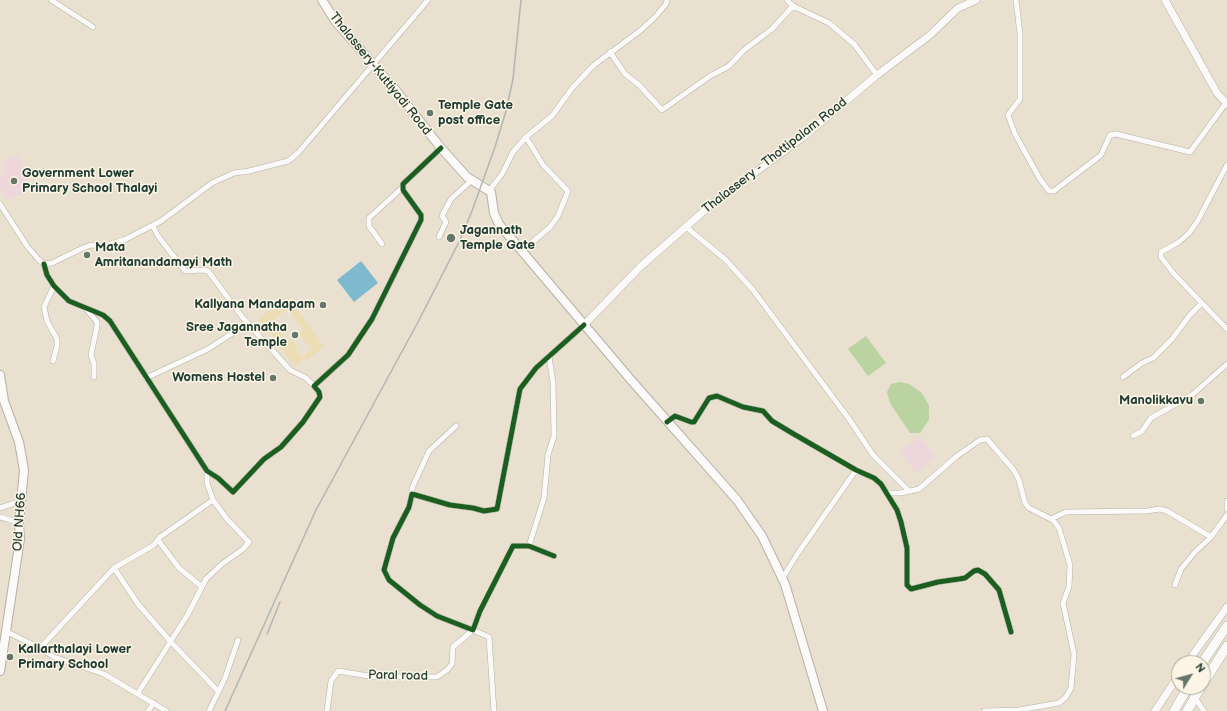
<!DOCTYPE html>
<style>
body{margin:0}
#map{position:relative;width:1227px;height:711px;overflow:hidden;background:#eae0d0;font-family:"Balsamiq Sans",sans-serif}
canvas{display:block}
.north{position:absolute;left:1171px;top:655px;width:40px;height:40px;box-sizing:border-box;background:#fcf5e5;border:1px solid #a4ab9e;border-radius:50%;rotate:53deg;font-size:11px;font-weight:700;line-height:16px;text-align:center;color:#1f3d34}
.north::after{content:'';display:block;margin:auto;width:14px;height:18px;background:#66766b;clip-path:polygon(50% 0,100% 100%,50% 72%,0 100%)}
</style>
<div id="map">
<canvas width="1227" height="711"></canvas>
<div class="north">N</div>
</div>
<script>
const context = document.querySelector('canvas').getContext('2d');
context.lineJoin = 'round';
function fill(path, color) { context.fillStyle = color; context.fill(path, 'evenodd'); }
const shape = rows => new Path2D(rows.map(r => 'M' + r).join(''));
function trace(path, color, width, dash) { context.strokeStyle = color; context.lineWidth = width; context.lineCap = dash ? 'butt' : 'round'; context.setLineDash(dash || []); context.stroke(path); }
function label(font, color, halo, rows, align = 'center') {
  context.font = font + ' "Balsamiq Sans",sans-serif'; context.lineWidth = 3; context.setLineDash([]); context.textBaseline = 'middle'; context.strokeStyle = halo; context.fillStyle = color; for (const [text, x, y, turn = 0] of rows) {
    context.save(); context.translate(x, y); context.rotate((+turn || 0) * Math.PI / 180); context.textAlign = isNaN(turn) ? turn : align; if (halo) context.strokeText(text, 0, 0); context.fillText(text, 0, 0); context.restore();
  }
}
fill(shape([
 [18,155,32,189,6,200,0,186,0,176,5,170,2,161],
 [920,436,936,457,916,473,900,452]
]), '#eed7da');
fill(shape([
 [866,336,886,363,868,376,848,349],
 [900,382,909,384,922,393,929,406,929,420,920,433,910,433,890,403,887,392,891,384]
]), '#bbd3a0');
fill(shape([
 [288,297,324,346,307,360,304,359,295,366,259,319],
 [288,309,303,330,298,334,312,349,301,357,296,350,298,348,292,340,289,342,272,321]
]), '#ecddb4');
fill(shape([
 [361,261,378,283,354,302,337,280]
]), '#7ebacf');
const street = shape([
 [51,0,93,27],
 [787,0,793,6,829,23,854,44,877,75],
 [1016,0,1020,34,1020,99,1008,115,1015,134,1040,179,1049,191,1054,191,1101,155,1110,135,1116,134,1190,152,1226,103],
 [610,52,625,74,639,85,662,110,710,76,729,66,744,50,772,29,793,6],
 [1227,165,1197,222,1189,233,1179,242,1161,252,1161,257,1174,274,1227,329],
 [489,191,502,174,513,152,526,137,552,116,573,87,594,65,641,30,656,16,666,4,667,0],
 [0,204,27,246,38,259,44,264,52,263,83,248,91,245,104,246,124,240,161,221,212,183,234,173,249,171,288,161,298,153,428,0],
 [153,226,158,236,185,271,202,270,208,271,243,318,290,370,306,378,314,386],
 [686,227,726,260,753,290,849,419,873,455,909,491],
 [439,237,446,222,442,216,451,199,472,180],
 [382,244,369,226,369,218,403,187],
 [521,252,550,227,558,216,568,191,543,165,526,137],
 [44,264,47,275,54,286,69,301,103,315,110,321,207,471,218,478,233,492,264,459,281,447,303,422,320,397,319,392,314,386,348,355,372,319,421,220,421,215,403,190,403,184,441,148],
 [86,309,97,322,97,326,91,355,94,364,94,377],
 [53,361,57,346,57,339,47,321,44,307,54,286],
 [1123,377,1142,363,1153,358,1172,339,1190,315,1202,303],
 [146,378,208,349,248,323],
 [667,422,675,416,691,422,694,422,709,398,717,396,743,407,763,411,772,421,792,433,856,470,874,478,881,484,897,510,901,522,907,548,907,585,911,589,938,582,959,579,965,578,974,571,978,570,985,574,999,590,1011,632],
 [1133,436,1142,431,1151,418,1192,395,1227,364],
 [887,493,901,493,919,489,957,456,980,440,987,439,1013,469,1019,480,1025,503,1029,508,1053,520,1059,528,1070,565,1069,587,1063,603,1074,654,1071,688,1066,697,1059,703,1019,710,984,711],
 [412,494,412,488,429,451,456,426],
 [1227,501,1227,509],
 [0,508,21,501],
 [0,517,19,523],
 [1051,519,1066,512,1147,511,1160,509,1167,511,1211,537],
 [158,540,179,568,202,587],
 [529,546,544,498,548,455,554,436,553,382,549,357],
 [554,556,529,546,513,546,480,611,473,630,437,616,420,605,389,580,384,570,393,538,409,507,412,494,450,505,473,508,484,511,497,509,520,389,536,368,584,325],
 [114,568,138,604,170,641,218,691],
 [782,579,798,553,856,470],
 [1175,585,1181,569,1195,552,1211,537,1227,515],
 [5,631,40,648],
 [138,693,188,614,206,579,222,564,243,549,249,542,227,519,213,500,207,483,207,471],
 [1197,701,1204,711],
 [148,711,154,703],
 [166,711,104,674,54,657,40,648,114,568,154,545,160,537,213,500],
 [209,711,225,678,238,640],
 [327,711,331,681,338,671,375,677,437,677,447,670,452,664,453,647,473,630,489,637,494,711]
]);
const secondary = shape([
 [1165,0,1217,93,1227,104],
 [584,325,640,267,712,204,802,138,877,75,930,35,958,8,976,0],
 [1187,663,1227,607],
 [1155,711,1179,675]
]);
const primary = shape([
 [322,0,336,22,394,88,441,148,467,177,491,192,494,213,499,224,631,380,737,500,762,536,785,584,823,711],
 [0,375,4,401,19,442,24,470,19,523,20,539,0,671]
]);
const highway = shape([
 [1202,663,1227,626],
 [1203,684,1227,646],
 [1174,711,1188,687],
 [1187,711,1201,687]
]);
trace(street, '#b4b1a6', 6);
trace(secondary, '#b4b1a6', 8);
trace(primary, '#b4b1a6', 10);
trace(highway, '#b4b1a6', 10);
trace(street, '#fcfaf8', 5);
trace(secondary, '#fcfaf8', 7);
trace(primary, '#fcfaf8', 8);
trace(highway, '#fcfaf8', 9);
trace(shape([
 [267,634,280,602],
 [225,711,316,510,418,322,460,240,472,211,495,147,506,111,513,79,521,0]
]), '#b3b5b1', 1.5);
trace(shape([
 [44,264,47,275,54,286,69,301,103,315,110,321,207,471,218,478,233,492,264,459,281,447,303,422,320,397,319,392,314,386,348,355,372,319,421,220,421,215,403,190,403,184,441,148],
 [667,422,675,416,691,422,694,422,709,398,717,396,743,407,763,411,772,421,792,433,856,470,874,478,881,484,897,510,901,522,907,548,907,585,911,589,938,582,959,579,965,578,974,571,978,570,985,574,999,590,1011,632],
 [554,556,529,546,513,546,480,611,473,630,437,616,420,605,389,580,384,570,393,538,409,507,412,494,450,505,473,508,484,511,497,509,520,389,536,368,584,325]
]), '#1b5e20', 5);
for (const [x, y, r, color] of [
 [430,113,4,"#66766b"],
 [14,181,4,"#66766b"],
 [451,238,5,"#66766b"],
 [87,255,4,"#66766b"],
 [323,305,4,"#66766b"],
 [295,335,4,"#66766b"],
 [273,378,4,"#66766b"],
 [1201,401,4,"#66766b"],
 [10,657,4,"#66766b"]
]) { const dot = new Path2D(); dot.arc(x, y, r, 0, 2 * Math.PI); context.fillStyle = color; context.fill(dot); trace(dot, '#fcf5e5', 1.5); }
label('13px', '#1f3d34', '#fcf5e5', [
 ["Thalassery-Kuttiyadi Road",380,74,51],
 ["Thalassery - Thottipalam Road",775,156,-38],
 ["Old NH66",20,522,-86],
 ["Paral road",398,676,1]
]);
label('bold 13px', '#1f3d34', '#fcf5e5', [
 ["Temple Gate",438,106],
 ["post office",438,121],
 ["Government Lower",22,174],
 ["Primary School Thalayi",22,189],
 ["Jagannath",460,231],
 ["Temple Gate",460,246],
 ["Mata",95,248],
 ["Amritanandamayi Math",95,263],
 ["Kallyana Mandapam",315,305,"right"],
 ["Sree Jagannatha",287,328,"right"],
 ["Temple",287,343,"right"],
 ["Womens Hostel",265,378,"right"],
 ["Manolikkavu",1193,401,"right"],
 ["Kallarthalayi Lower",18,650],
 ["Primary School",18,665]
], 'left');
</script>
